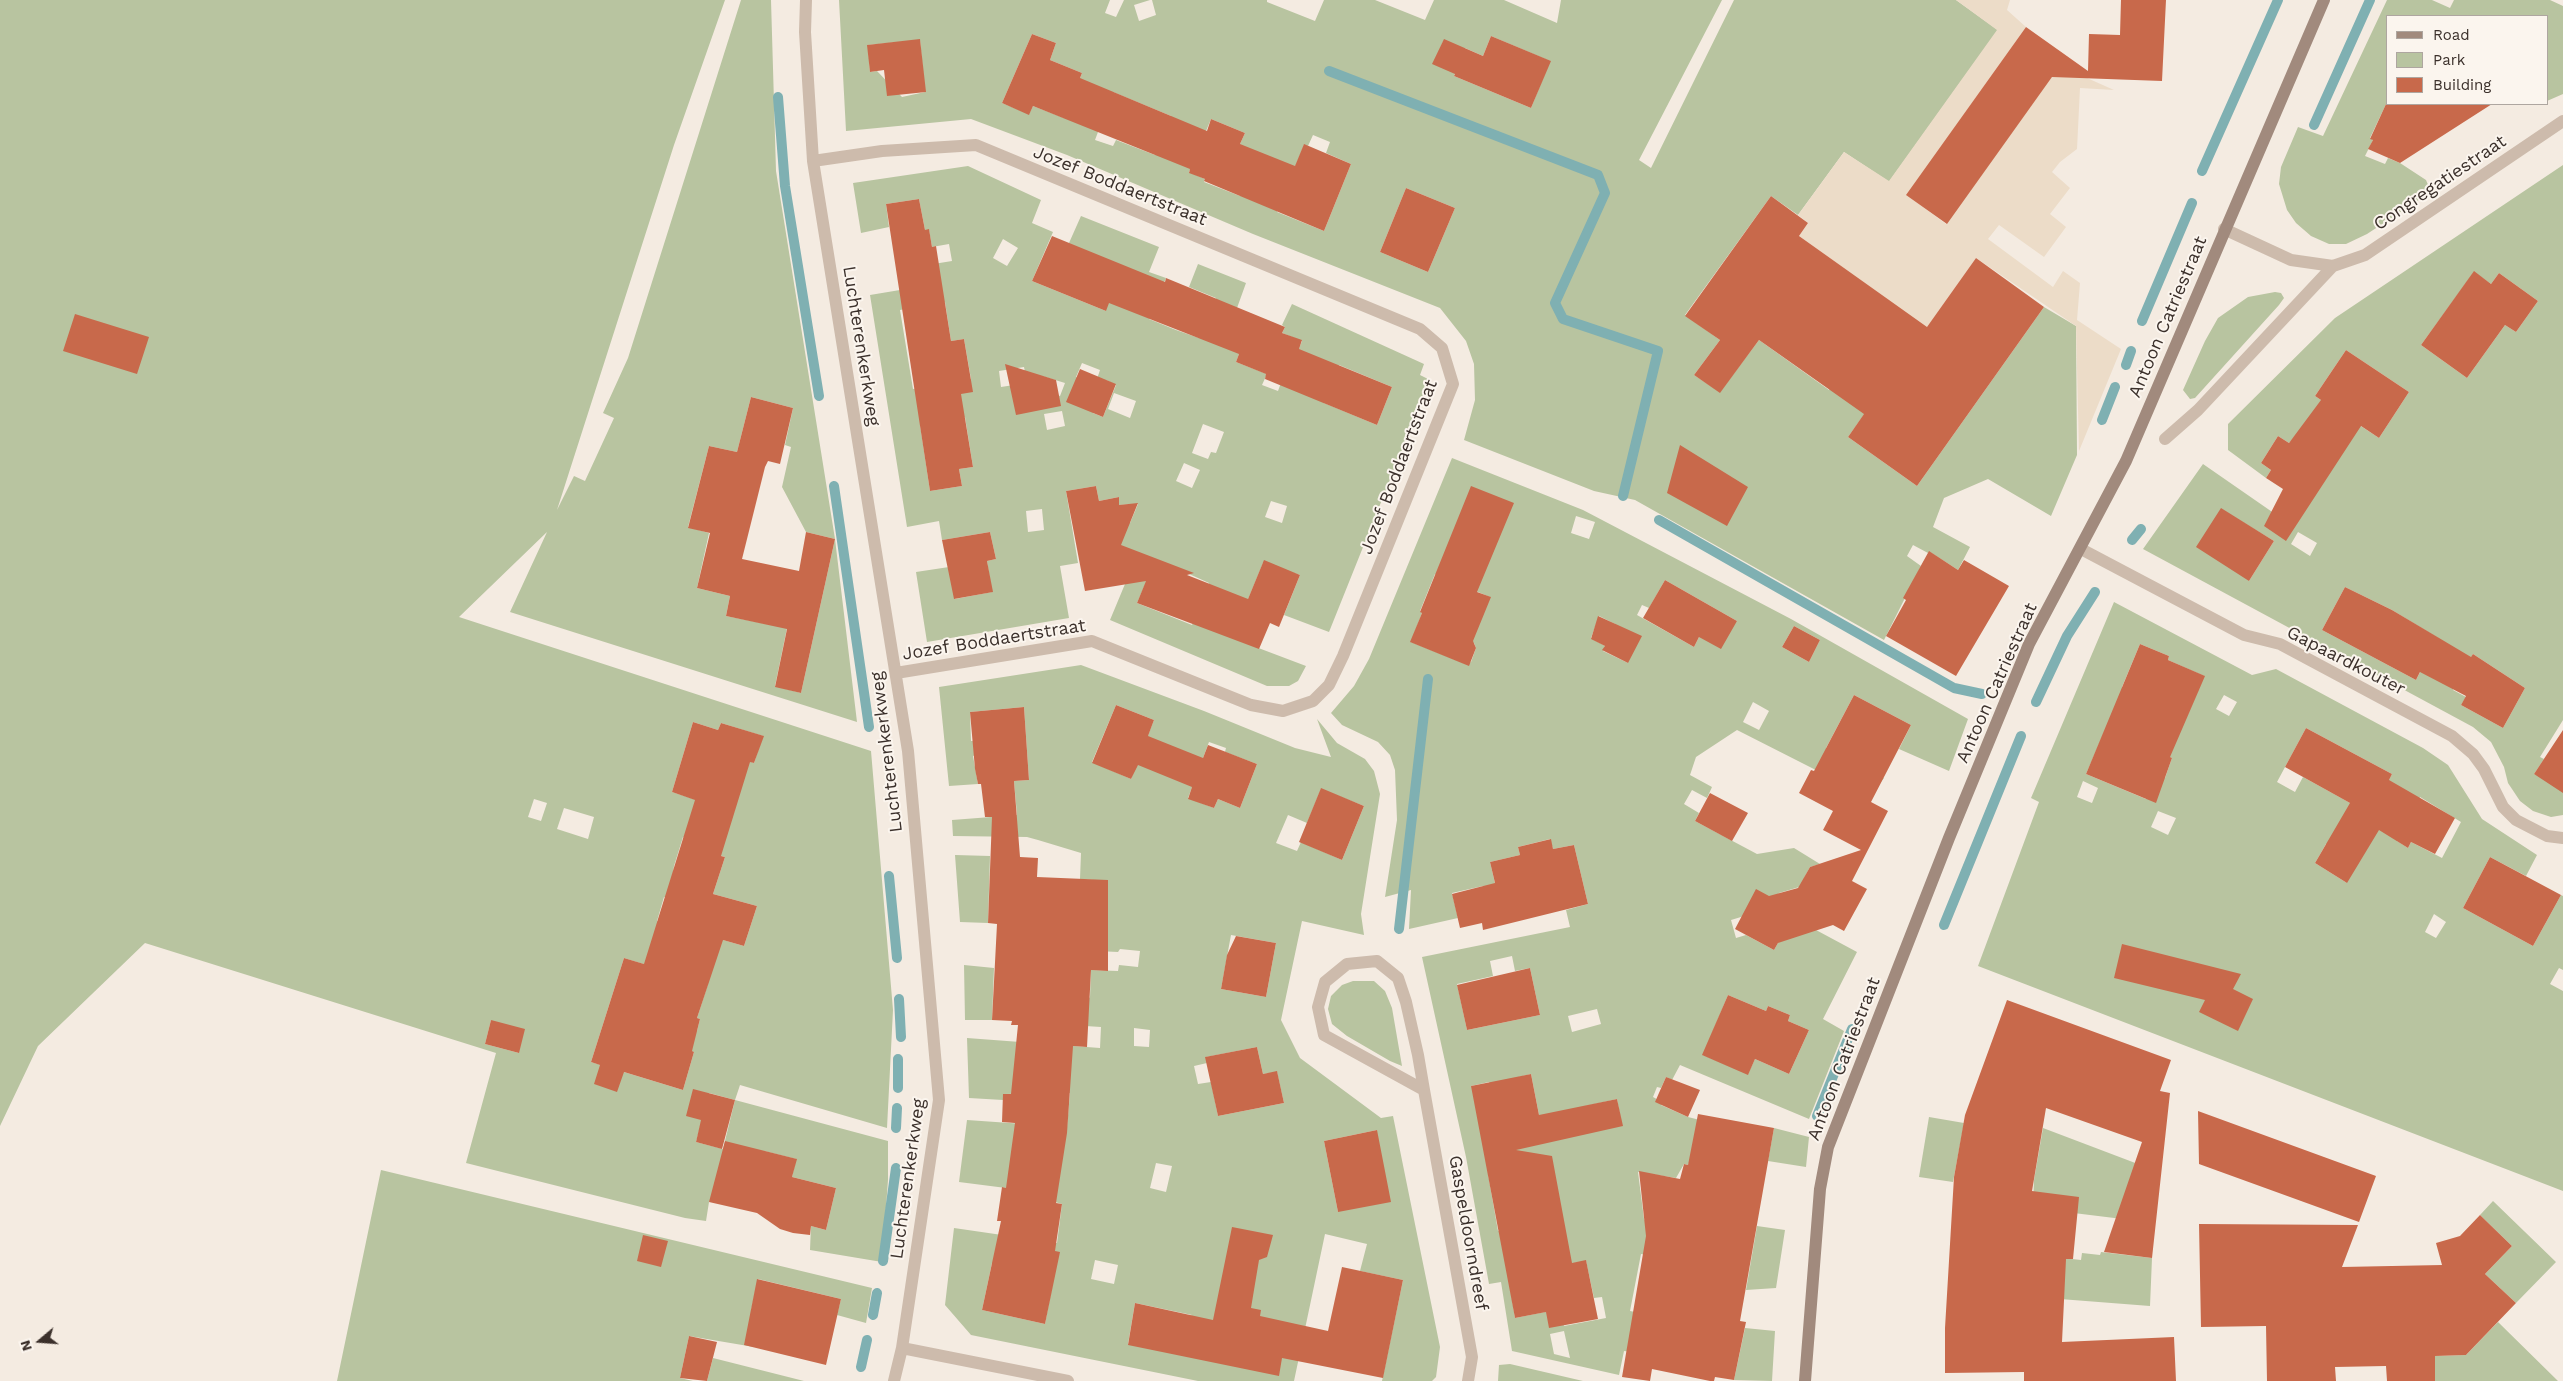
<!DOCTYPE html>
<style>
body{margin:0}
#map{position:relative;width:2563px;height:1381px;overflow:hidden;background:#f4ebe1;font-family:"Work Sans",sans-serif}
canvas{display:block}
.legend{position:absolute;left:2386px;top:15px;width:162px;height:90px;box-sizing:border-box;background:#fbf5ee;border:1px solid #aea6a0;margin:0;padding:6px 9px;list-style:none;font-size:15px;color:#3b302b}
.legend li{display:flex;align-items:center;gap:10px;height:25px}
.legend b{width:25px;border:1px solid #aea6a0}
.north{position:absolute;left:15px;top:1316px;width:50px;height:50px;-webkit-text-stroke:4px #fbf5ee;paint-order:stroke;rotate:252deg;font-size:14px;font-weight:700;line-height:20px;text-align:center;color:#3b302b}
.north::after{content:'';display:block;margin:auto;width:18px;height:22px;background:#3b302b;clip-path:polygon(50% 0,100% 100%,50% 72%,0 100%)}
</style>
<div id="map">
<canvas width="2563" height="1381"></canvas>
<ul class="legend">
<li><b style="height:6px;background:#a18a7d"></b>Road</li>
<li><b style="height:14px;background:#b8c4a0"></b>Park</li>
<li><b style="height:14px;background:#c8694b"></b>Building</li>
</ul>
<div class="north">N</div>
</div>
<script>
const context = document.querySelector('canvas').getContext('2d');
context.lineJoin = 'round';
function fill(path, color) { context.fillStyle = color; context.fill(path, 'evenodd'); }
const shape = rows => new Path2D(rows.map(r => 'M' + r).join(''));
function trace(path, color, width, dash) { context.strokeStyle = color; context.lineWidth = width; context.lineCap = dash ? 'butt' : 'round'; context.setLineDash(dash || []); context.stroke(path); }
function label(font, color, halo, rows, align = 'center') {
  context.font = font + ' "Work Sans",sans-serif'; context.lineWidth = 4; context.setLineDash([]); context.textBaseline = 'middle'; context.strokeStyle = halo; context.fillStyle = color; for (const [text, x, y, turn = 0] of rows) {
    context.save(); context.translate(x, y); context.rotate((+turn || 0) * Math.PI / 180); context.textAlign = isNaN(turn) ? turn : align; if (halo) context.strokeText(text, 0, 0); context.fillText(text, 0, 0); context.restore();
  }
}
fill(shape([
 [0,0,725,0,674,145,557,510,574,476,585,481,614,418,603,413,628,358,741,0,771,0,776,171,835,539,857,722,510,612,547,532,459,617,871,751,893,1010,887,1128,740,1085,735,1100,888,1141,888,1180,882,1262,810,1250,811,1226,826,1230,836,1188,792,1177,796,1159,764,1151,709,1202,706,1221,685,1218,466,1163,496,1053,145,943,38,1046,0,1126],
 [751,397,793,408,785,445,791,447,782,487,806,532,835,539,801,693,775,686,787,628,726,616,730,596,697,588,709,533,688,527,709,446,737,452],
 [693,722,718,730,721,723,763,736,754,763,746,760,734,812,672,792],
 [534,799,547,803,541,821,528,817],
 [564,808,594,817,588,839,557,829],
 [683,837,706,851,725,857,713,894,757,906,744,946,657,921,664,897,669,898,674,866],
 [624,958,708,984,697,1018,700,1019,697,1031,693,1031,687,1050,694,1052,683,1090,591,1062],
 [491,1020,519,1053,485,1044],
 [709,1093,735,1100,723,1149,696,1142],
 [839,0,1110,0,1105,13,1116,17,1124,0,1150,0,1134,5,1139,21,1156,15,1152,0,1267,0,1267,2,1315,21,1324,0,1375,0,1425,20,1434,0,1504,0,1557,23,1561,0,1722,0,1639,160,1651,168,1734,0,1956,0,1998,30,1889,182,1844,152,1798,215,1771,196,1685,315,1720,340,1694,375,1720,392,1759,340,1829,390,1847,364,1882,389,1848,437,1917,486,2044,307,2076,326,2077,455,2051,516,1988,479,1944,498,1933,527,1970,547,1958,570,1930,552,1928,553,1913,545,1907,556,1921,566,1884,640,1635,500,1594,491,1464,440,1475,400,1474,364,1466,341,1440,308,1253,234,1067,155,971,119,846,131],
 [1032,34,1056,43,1050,60,1082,73,1064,118,1033,106,1029,114,1002,103],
 [1491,36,1550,61,1531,108,1454,76,1465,48,1483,56],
 [920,40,925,92,902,97,877,71,870,72,868,45],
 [1443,42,1458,48,1433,64],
 [1113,92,1171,116,1155,155,1116,140,1113,146,1095,140],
 [1211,119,1245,133,1240,144,1240,196,1204,182,1205,179,1189,172],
 [1313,135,1330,142,1326,153,1351,164,1324,231,1277,212,1304,145,1308,146],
 [1406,188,1455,208,1428,272,1380,252],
 [2387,0,2432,0,2450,8,2454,0,2550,0,2563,6,2563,94,2547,101,2547,16,2387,16,2387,102,2370,138,2373,140,2365,156,2385,164,2388,158,2400,163,2426,180,2431,192,2367,234,2346,244,2329,244,2311,236,2296,223,2287,210,2279,184,2281,167,2298,127,2323,136],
 [2563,165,2563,720,2540,757,2544,759,2534,774,2563,784,2563,815,2551,817,2533,811,2520,801,2508,783,2504,767,2491,742,2473,727,2143,549,2203,464,2291,525,2295,436,2289,443,2278,436,2261,463,2271,470,2266,478,2228,450,2228,424,2335,318],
 [2474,272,2491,284,2499,273,2538,301,2516,332,2505,325,2467,378,2421,345],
 [2346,350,2409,392,2379,438,2315,396],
 [2221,509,2274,541,2249,581],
 [2298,532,2317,543,2310,556,2291,544],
 [2345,587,2392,610,2438,638,2416,680,2322,630],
 [2473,654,2525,688,2503,728,2461,705,2466,697,2453,690],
 [968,166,1041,200,1032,223,1053,232,1032,281,1106,311,1069,243,1081,216,1159,247,1149,272,1166,278,1149,319,1176,330,1199,338,1216,298,1189,287,1198,264,1246,283,1237,308,1254,315,1236,362,1267,374,1262,385,1278,391,1282,380,1286,381,1302,341,1282,333,1285,327,1282,325,1292,304,1424,364,1420,375,1430,380,1329,632,1284,615,1300,575,1263,563,1232,638,1306,666,1298,681,1289,686,1267,686,1110,620,1125,584,1109,578,1121,523,1130,523,1138,504,1119,505,1119,497,1099,501,1096,486,1066,491,1078,563,1060,566,1069,618,927,642,916,572,949,567,955,599,992,592,987,561,996,559,990,532,942,540,939,521,907,527,870,295,924,286,921,266,952,261,949,244,932,247,929,230,925,230,919,199,886,204,889,227,861,233,853,183],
 [1003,239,1018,248,1007,266,993,258],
 [945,302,951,341,964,339,971,379,913,389,900,310],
 [1082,363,1100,370,1095,385,1076,377],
 [1339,365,1392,387,1377,425,1324,403],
 [1024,367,1027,383,1001,387,999,371],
 [1042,376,1065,383,1060,396,1037,389],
 [1106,380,1116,385,1103,417,1093,413],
 [1114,393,1136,401,1130,418,1108,409],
 [1062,411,1065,426,1047,430,1044,414],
 [965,417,973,467,959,469,962,486,930,491,920,425],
 [1203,424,1224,432,1216,453,1211,452,1208,459,1192,453],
 [1184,463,1200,470,1192,488,1176,481],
 [1271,501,1287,506,1282,523,1265,517],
 [1042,509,1044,530,1028,532,1026,511],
 [1156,559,1209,583,1192,625,1137,603],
 [2275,292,2281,293,2284,298,2279,305,2195,398,2190,399,2183,390,2205,341,2218,318,2248,297],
 [1452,458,1583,510,1791,619,1968,719,1949,771,1899,749,1911,725,1854,695,1826,748,1884,778,1869,797,1737,730,1696,757,1690,775,1712,787,1707,798,1692,790,1684,804,1699,813,1695,821,1757,854,1794,848,1820,864,1810,867,1804,878,1806,885,1779,893,1775,900,1741,917,1731,920,1736,938,1746,935,1774,950,1783,934,1816,930,1857,952,1823,1019,1844,1031,1809,1119,1680,1065,1672,1080,1666,1077,1661,1088,1657,1087,1653,1097,1662,1102,1661,1105,1688,1117,1708,1122,1688,1165,1684,1164,1676,1178,1638,1172,1644,1219,1672,1259,1641,1254,1630,1311,1661,1317,1655,1355,1624,1351,1619,1375,1512,1351,1501,1282,1489,1284,1466,1157,1422,957,1570,927,1566,910,1588,904,1574,845,1553,849,1550,839,1518,847,1520,855,1490,862,1498,896,1483,886,1452,893,1458,918,1409,929,1411,890,1385,897,1397,820,1395,770,1390,755,1378,742,1342,725,1331,713,1354,686,1369,659],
 [1576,516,1595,522,1589,539,1571,533],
 [1435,574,1490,597,1465,639,1474,643,1476,648,1471,662,1466,664,1411,642,1422,613,1420,611],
 [1665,580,1737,621,1699,637,1694,647,1637,615,1642,605,1649,608],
 [1599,616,1615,624,1628,663,1603,651,1605,646,1591,638],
 [1794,626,1820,640,1809,662,1782,647],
 [1753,702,1769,711,1759,730,1743,722],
 [1512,956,1515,971,1530,968,1540,1015,1467,1030,1457,984,1493,976,1490,961],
 [1728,995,1766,1011,1768,1006,1790,1015,1788,1021,1809,1030,1789,1074,1755,1059,1748,1074,1703,1055],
 [1597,1009,1601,1024,1572,1032,1568,1016],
 [1531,1074,1541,1125,1471,1086,1489,1082,1490,1084],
 [1617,1099,1622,1126,1586,1106],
 [1488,1174,1563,1218,1498,1231],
 [1586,1261,1594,1298,1602,1297,1606,1318,1564,1326,1560,1309,1515,1318,1508,1275],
 [1564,1331,1570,1358,1554,1354,1550,1334],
 [2114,602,2252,675,2276,669,2423,748,2448,765,2482,819,2537,855,2526,876,2490,857,2463,908,2533,946,2561,895,2563,896,2563,970,2559,968,2550,984,2563,991,2563,1191,1978,966,2039,802,2031,798],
 [2140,644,2169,656,2168,660,2204,676,2188,714,2122,687],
 [2224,695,2237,702,2229,716,2216,709],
 [2306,728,2392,774,2367,822,2352,804,2303,777,2295,792,2277,782],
 [2105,730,2172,758,2165,778,2156,775,2146,799,2086,774],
 [2083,781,2098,788,2092,803,2077,797],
 [2420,797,2461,822,2442,858,2411,842,2408,848,2397,841],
 [2158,811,2176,818,2168,835,2151,827],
 [2326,844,2347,883,2315,863],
 [2434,914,2446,922,2436,938,2425,932],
 [1081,665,1204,711,1295,748,1331,757,1317,719,1337,743,1365,759,1374,771,1380,794,1361,914,1364,935,1302,921,1281,1020,1300,1058,1381,1118,1393,1116,1440,1347,1436,1377,1432,1381,1382,1381,1403,1280,1360,1271,1367,1244,1325,1234,1294,1381,1198,1381,971,1335,945,1305,954,1228,1057,1243,1062,1204,1006,1188,959,1182,967,1120,1067,1127,1070,1093,1004,1094,1003,1100,969,1098,967,1038,1100,1048,1101,1027,1070,1025,1090,997,1091,970,1118,971,1119,965,1138,967,1140,951,1120,949,1118,952,1035,948,1108,929,1108,881,1080,879,1081,853,1038,840,1027,837,953,836,952,820,1017,815,1014,781,1029,780,1024,707,970,712,971,741,975,741,976,755,973,756,978,784,949,786,939,687],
 [1116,705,1154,720,1131,779,1092,762],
 [1209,742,1226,748,1225,752,1257,764,1240,808,1218,799,1214,808,1188,798],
 [1321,789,1364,806,1342,860,1301,842,1297,851,1276,843,1288,815,1307,823],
 [1231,935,1276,943,1266,997,1221,989],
 [1134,1028,1150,1030,1149,1047,1134,1046],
 [1257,1047,1263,1074,1277,1072,1284,1103,1218,1116,1211,1082,1198,1084,1194,1066,1207,1063,1206,1057],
 [1377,1130,1338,1212,1324,1141],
 [1156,1163,1172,1166,1166,1192,1150,1188],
 [1095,1260,1118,1265,1114,1284,1091,1279],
 [992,1263,1054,1276,1045,1324,982,1310],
 [1135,1303,1192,1315,1128,1344],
 [955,855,990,856,988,923,960,922],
 [964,965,994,968,992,1020,965,1020],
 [1353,981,1374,981,1385,991,1392,1008,1402,1066,1390,1061,1347,1036,1332,1024,1328,1009,1331,996,1342,985],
 [1929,1117,1964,1123,1953,1182,1919,1177],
 [1774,1128,1809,1137,1806,1167,1768,1161],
 [2043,1128,2159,1172,2155,1223,2033,1208,2034,1180],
 [381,1170,872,1288,866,1323,837,1315,841,1299,758,1279,751,1311,754,1347,689,1336,680,1378,693,1381,337,1381],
 [2493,1201,2556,1262,2516,1303,2485,1274,2512,1246,2480,1215],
 [1757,1226,1785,1230,1776,1288,1746,1290],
 [2101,1252,2152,1258,2150,1306,2060,1299,2064,1293,2063,1258,2081,1260,2082,1253,2100,1255],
 [2498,1322,2558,1381,2435,1381,2435,1356,2466,1355],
 [1745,1328,1775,1331,1772,1381,1734,1380],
 [713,1358,804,1381,707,1381],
 [1510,1364,1583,1381,1498,1381,1499,1365]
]), '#b8c4a0');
fill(shape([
 [1956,0,2010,0,2007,10,2026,27,1907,195,1946,224,2067,56,2087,78,2114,90,2080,88,2077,149,2060,162,2052,172,2070,188,2050,214,2066,227,2044,257,1999,225,1988,239,2053,287,2063,271,2080,283,2077,320,2121,349,2079,451,2076,326,1976,258,1892,377,1892,303,1799,236,1808,223,1798,215,1844,152,1889,181,1997,30]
]), '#ecdcc8');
trace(shape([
 [1329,71,1598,175,1605,193,1555,303,1563,319,1658,351,1623,496],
 [778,97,785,186,819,396],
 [2314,125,2370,0],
 [2202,171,2278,0],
 [2142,321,2192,203],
 [2126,365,2131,351],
 [2102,420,2115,387],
 [834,486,869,727],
 [1659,520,1954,688,1982,694],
 [2132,540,2141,529],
 [2036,702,2067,636,2095,592],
 [889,876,897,958],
 [1944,925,2021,736],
 [1399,929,1428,679],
 [899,999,901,1037],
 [898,1088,898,1059],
 [1817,1116,1852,1029],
 [896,1128,897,1108],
 [883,1261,896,1168],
 [873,1315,877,1293],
 [861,1367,867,1340]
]), '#7fb0b2', 10);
fill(shape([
 [2121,0,2166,0,2162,81,2052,77,1947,224,1906,195,2026,27,2088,71,2089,34,2120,35],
 [1032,34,1056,43,1050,60,1082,73,1080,78,1207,131,1211,119,1245,133,1240,144,1295,166,1304,144,1351,164,1324,231,1204,181,1205,179,1189,173,1190,169,1033,106,1029,115,1002,103],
 [1491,36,1551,61,1531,108,1454,76,1455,74,1432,64,1444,39,1483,56],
 [920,39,926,92,887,96,884,70,870,72,867,45],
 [2386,104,2492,104,2400,163,2368,149,2373,140,2370,139],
 [1406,188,1455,208,1428,272,1380,252],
 [1771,196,1808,223,1799,236,1927,327,1976,258,2044,307,1917,486,1848,437,1864,414,1759,340,1720,393,1694,375,1720,340,1685,316],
 [919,199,925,230,929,229,932,247,936,246,951,341,964,339,973,392,961,394,973,467,959,469,962,486,930,491,886,204],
 [1052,236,1165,282,1166,278,1285,327,1282,333,1302,340,1299,349,1392,387,1377,425,1265,379,1266,374,1236,362,1239,354,1109,303,1106,311,1032,281],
 [2474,271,2491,284,2499,273,2538,301,2516,332,2505,325,2467,378,2421,345],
 [75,314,149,337,137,374,63,351],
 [2346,350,2409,392,2379,438,2361,426,2286,541,2264,526,2283,489,2266,478,2271,470,2261,463,2278,436,2289,443,2321,400,2315,396],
 [1005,364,1056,380,1061,406,1016,415],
 [1080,369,1116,384,1103,417,1066,402],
 [751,397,793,408,780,464,768,461,765,467,742,559,799,571,806,532,835,539,801,693,775,687,787,629,726,616,730,596,697,588,710,533,688,528,709,446,737,452],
 [1680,445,1748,487,1727,526,1667,493],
 [1096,486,1099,501,1119,497,1119,505,1138,503,1121,545,1194,573,1187,575,1248,599,1264,560,1300,575,1279,627,1270,623,1259,649,1137,603,1146,581,1085,591,1066,491],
 [1471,486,1514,503,1477,592,1491,597,1473,641,1476,648,1469,666,1410,642,1422,613,1420,612],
 [2221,508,2274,541,2249,581,2196,547],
 [990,532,996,559,987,561,993,592,954,599,942,540],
 [1929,551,1958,570,1964,560,2009,586,1956,676,1886,636,1906,600,1903,598],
 [1665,580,1737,621,1721,649,1699,637,1694,647,1643,618],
 [2345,587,2392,610,2471,657,2473,654,2525,688,2503,728,2461,705,2466,696,2420,672,2416,680,2322,630],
 [1598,616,1642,636,1628,663,1602,650,1605,646,1591,639],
 [1794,626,1820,640,1809,662,1782,647],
 [2140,644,2169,656,2168,660,2205,676,2170,757,2172,758,2156,803,2086,774],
 [1854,695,1911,725,1871,802,1888,811,1852,881,1867,889,1844,931,1833,925,1778,943,1774,950,1735,929,1756,889,1769,896,1798,888,1810,867,1861,850,1823,830,1833,811,1799,793,1811,770,1814,771],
 [1116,705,1154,720,1148,736,1203,758,1208,745,1257,764,1240,808,1218,799,1214,808,1188,799,1192,787,1138,765,1131,779,1092,763],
 [1024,707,1029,780,1014,781,1020,857,1038,858,1037,877,1108,880,1108,971,1091,970,1087,1047,1073,1046,1067,1133,1056,1203,1062,1204,1055,1251,1060,1252,1045,1324,982,1310,1001,1221,997,1221,1002,1187,1006,1188,1015,1123,1002,1122,1003,1094,1011,1094,1018,1025,1011,1025,1012,1021,992,1020,997,924,988,923,992,817,985,817,981,784,978,784,975,769,970,712],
 [693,722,718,730,721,723,764,736,754,763,750,762,721,856,725,857,713,894,757,906,744,946,723,940,697,1018,700,1019,692,1051,694,1052,683,1090,624,1072,617,1092,594,1084,600,1065,591,1062,624,958,644,964,695,800,672,792],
 [2306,728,2392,774,2389,780,2455,818,2435,854,2411,842,2408,848,2379,830,2347,883,2315,863,2350,803,2285,767],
 [2563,730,2563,793,2534,774],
 [1321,788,1364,806,1342,860,1299,842],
 [1710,793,1748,813,1732,841,1695,821],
 [1551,839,1553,849,1574,845,1588,904,1483,930,1482,923,1460,928,1452,894,1495,883,1490,862,1520,855,1518,847],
 [2490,857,2561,895,2533,946,2463,908],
 [1236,936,1276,943,1266,997,1221,989,1227,955],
 [2122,944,2241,974,2233,989,2253,999,2238,1031,2199,1012,2205,1000,2114,978],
 [1530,968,1540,1015,1467,1030,1457,985],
 [1728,995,1766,1011,1768,1006,1790,1015,1788,1021,1809,1030,1789,1074,1755,1059,1748,1075,1702,1055],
 [2007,1000,2171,1060,2160,1091,2170,1093,2152,1258,2104,1252,2142,1142,2046,1108,2032,1191,2079,1197,2073,1259,2066,1259,2062,1342,2174,1337,2176,1381,2024,1381,2024,1372,1945,1373,1945,1328,1954,1177,1965,1115],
 [491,1020,525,1029,519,1053,485,1044],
 [1257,1047,1263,1074,1277,1071,1284,1103,1218,1116,1205,1057],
 [1531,1074,1539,1115,1617,1099,1623,1126,1516,1150,1552,1156,1572,1263,1586,1260,1598,1319,1549,1328,1546,1312,1515,1318,1471,1086],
 [1666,1077,1700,1090,1688,1117,1655,1102],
 [693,1089,735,1100,722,1149,696,1142,701,1120,686,1116],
 [2198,1111,2376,1176,2359,1222,2199,1164],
 [1698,1114,1774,1128,1740,1321,1746,1322,1734,1380,1715,1377,1714,1381,1710,1381,1652,1369,1650,1381,1622,1377,1646,1236,1639,1171,1680,1179,1684,1164,1688,1165],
 [1377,1130,1391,1202,1338,1212,1324,1141],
 [725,1141,797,1159,792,1177,836,1188,826,1230,811,1226,810,1235,793,1233,780,1229,757,1213,709,1202],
 [2480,1215,2512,1246,2485,1274,2516,1303,2466,1355,2435,1356,2435,1381,2387,1381,2386,1366,2335,1367,2336,1381,2267,1381,2266,1326,2201,1327,2199,1224,2358,1225,2342,1267,2442,1265,2436,1243,2460,1236],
 [1232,1227,1273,1235,1267,1257,1259,1260,1251,1308,1261,1310,1260,1316,1328,1331,1342,1267,1403,1280,1383,1378,1282,1358,1279,1376,1128,1345,1135,1303,1213,1320],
 [643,1235,668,1241,661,1267,637,1261],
 [757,1279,841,1299,826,1365,744,1345],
 [689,1336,717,1342,707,1381,680,1378]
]), '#c8694b');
trace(shape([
 [806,0,805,32,813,161,908,751,939,1100,902,1348,894,1381],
 [813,161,882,151,976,145,1420,329,1442,348,1453,384,1343,656,1329,685,1313,701,1283,711,1251,705,1092,641,896,673],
 [2224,229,2291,260,2333,266,2365,255,2563,121],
 [2165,439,2198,410,2333,266],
 [2081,549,2244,635,2280,644,2452,736,2473,754,2484,769,2503,807,2516,820,2547,836,2563,838],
 [1424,1090,1324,1035,1318,1007,1325,982,1347,964,1377,961,1398,978,1406,1002,1418,1055,1424,1090,1472,1357,1468,1381],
 [902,1348,1068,1381]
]), '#cdbbac', 12);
trace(shape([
 [1805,1381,1820,1189,1828,1147,1949,838,2029,644,2126,461,2324,0]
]), '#a18a7d', 12);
label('18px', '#3b302b', '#fbf5ee', [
 ["Congregatiestraat",2440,183,-34],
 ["Jozef Boddaertstraat",1120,186,22],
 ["Antoon Catriestraat",2168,317,-67],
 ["Luchterenkerkweg",861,346,81],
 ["Jozef Boddaertstraat",1399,467,-69],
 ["Jozef Boddaertstraat",994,640,-9],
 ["Gapaardkouter",2346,661,27],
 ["Antoon Catriestraat",1997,683,-66],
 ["Luchterenkerkweg",887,752,-97],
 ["Antoon Catriestraat",1844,1059,-69],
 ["Luchterenkerkweg",908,1179,-82],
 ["Gaspeldoorndreef",1468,1233,80]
]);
</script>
